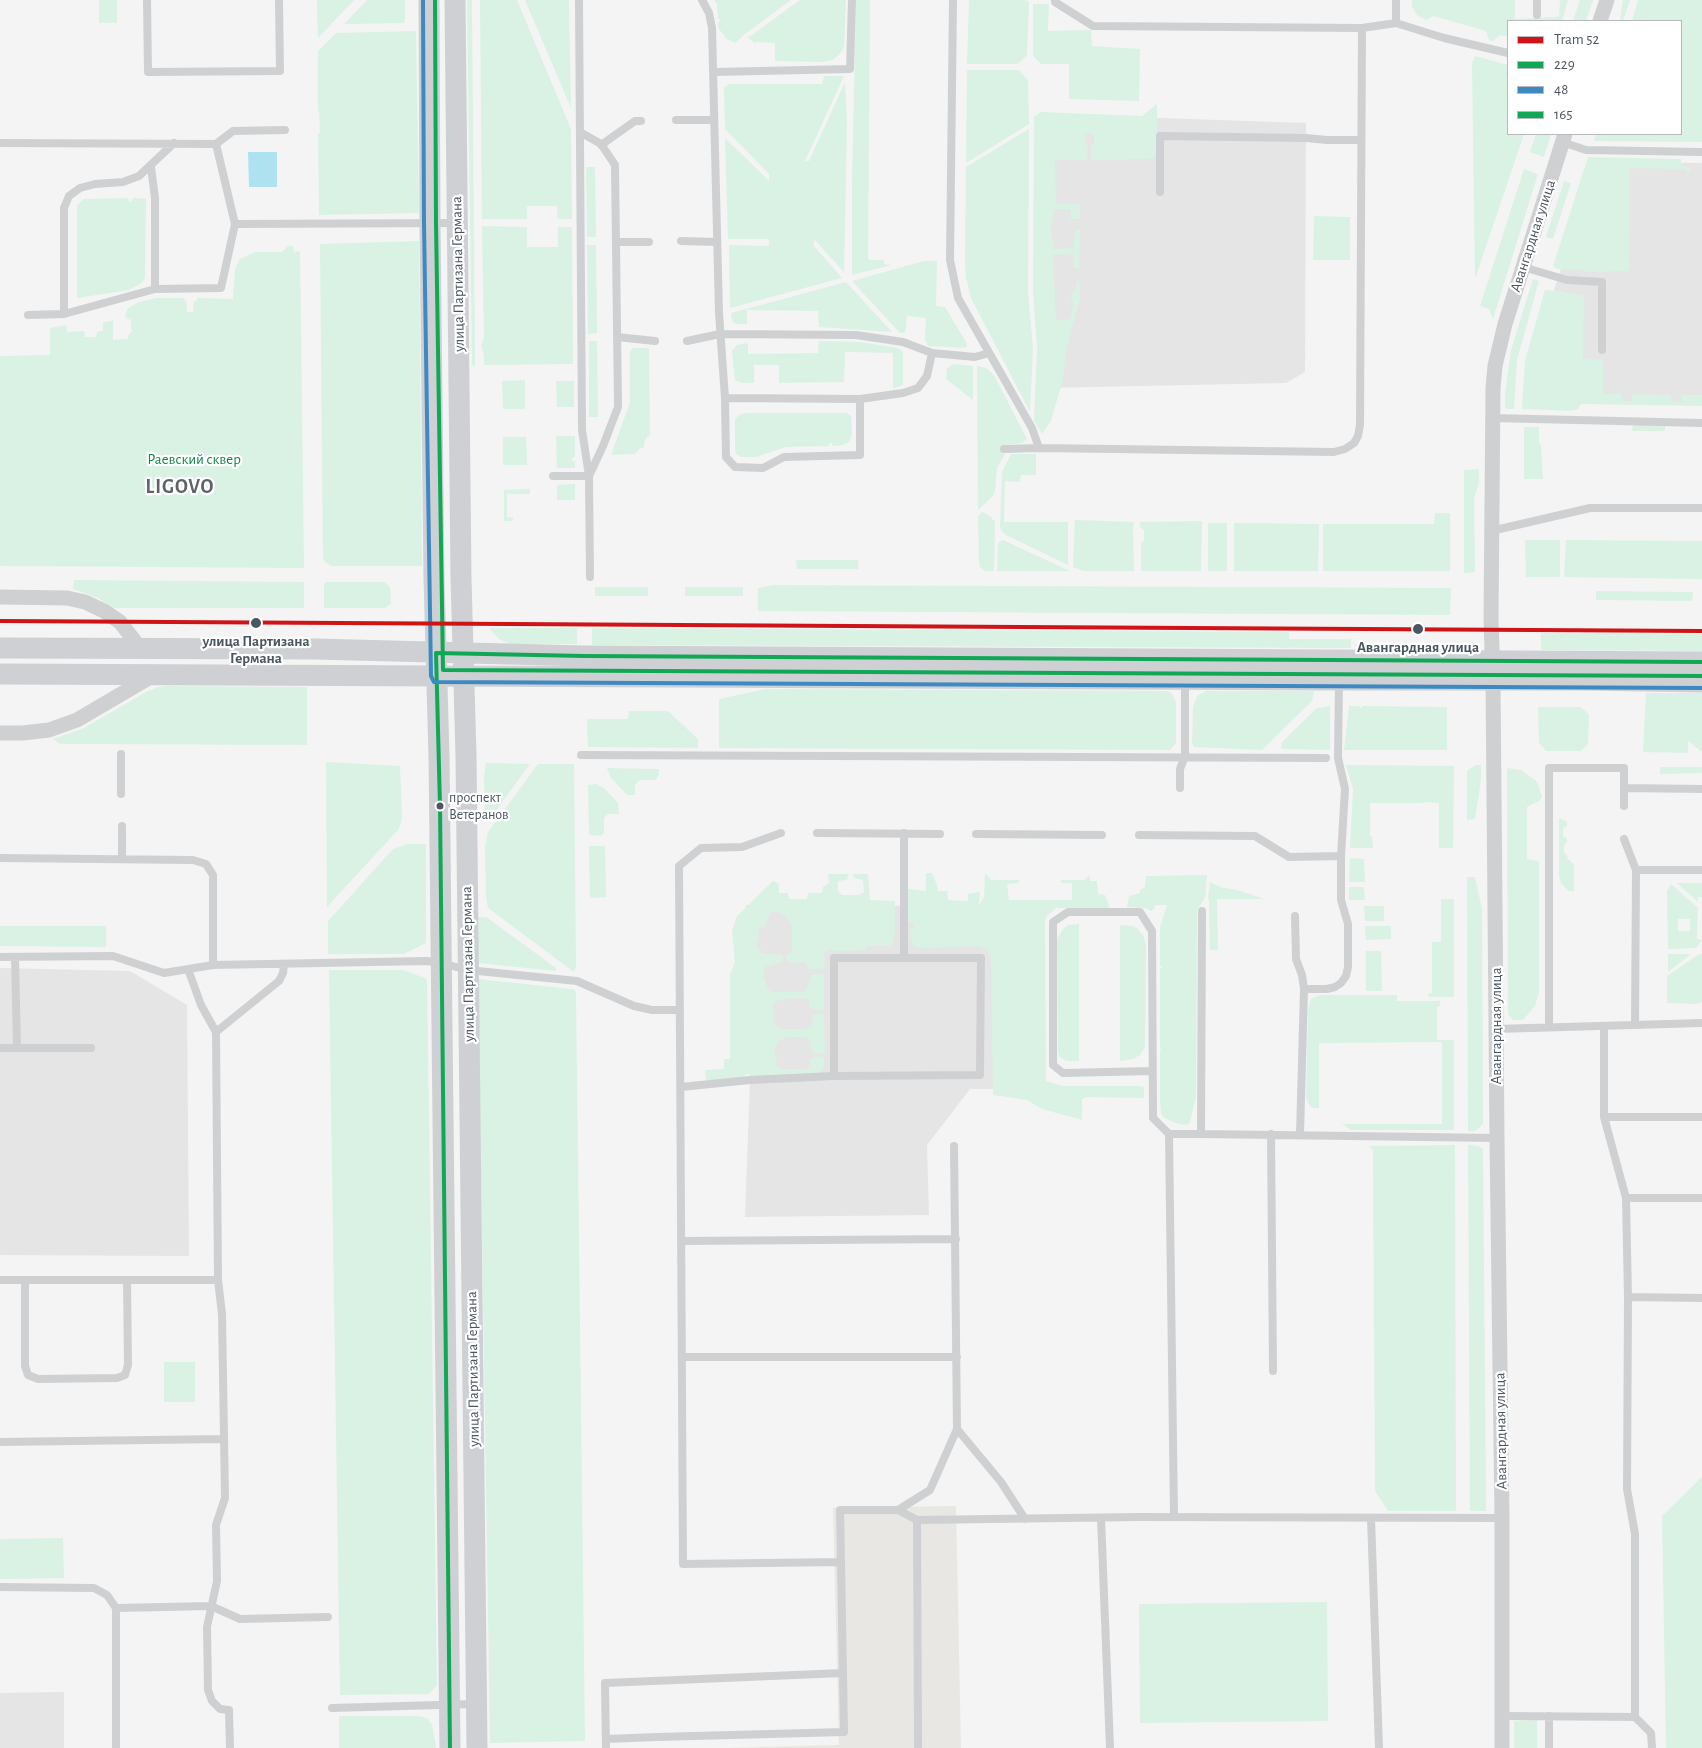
<!DOCTYPE html>
<meta charset="utf-8">
<style>
body{margin:0}
#map{position:relative;width:1702px;height:1748px;overflow:hidden;background:#f4f4f4;font-family:"Alegreya Sans",sans-serif}
canvas{display:block}
.legend{position:absolute;left:1507px;top:20px;width:175px;height:115px;box-sizing:border-box;background:#fff;border:1px solid #b7bbc0;margin:0;padding:6px 9px;list-style:none;font-size:15px;color:#4a5661}
.legend li{display:flex;align-items:center;gap:10px;height:25px}
.legend b{width:25px;border:1px solid #b7bbc0}
</style>
<div id="map">
<canvas width="1702" height="1748"></canvas>
<ul class="legend">
<li><b style="height:6px;background:#ce1417"></b>Tram 52</li>
<li><b style="height:6px;background:#10a855"></b>229</li>
<li><b style="height:6px;background:#3d8ac2"></b>48</li>
<li><b style="height:6px;background:#10a855"></b>165</li>
</ul>
</div>
<script>
const context = document.querySelector('canvas').getContext('2d');
context.lineJoin = 'round';
function fill(path, color) { context.fillStyle = color; context.fill(path, 'evenodd'); }
const shape = rows => new Path2D(rows.map(r => 'M' + r).join(''));
function trace(path, color, width, dash) { context.strokeStyle = color; context.lineWidth = width; context.lineCap = dash ? 'butt' : 'round'; context.setLineDash(dash || []); context.stroke(path); }
function label(font, color, halo, rows, align = 'center') {
  context.font = font + ' "Alegreya Sans",sans-serif'; context.lineWidth = 4.5; context.setLineDash([]); context.textBaseline = 'middle'; context.strokeStyle = halo; context.fillStyle = color; for (const [text, x, y, turn = 0] of rows) {
    context.save(); context.translate(x, y); context.rotate((+turn || 0) * Math.PI / 180); context.textAlign = isNaN(turn) ? turn : align; if (halo) context.strokeText(text, 0, 0); context.fillText(text, 0, 0); context.restore();
  }
}
fill(shape([
 [956,1506,961,1748,724,1748,839,1745,833,1508]
]), '#e8e7e3');
fill(shape([
 [1043,114,1306,123,1305,372,1286,383,1044,388],
 [1594,162,1702,163,1702,404,1530,402,1530,360,1558,278],
 [746,905,1008,906,1012,1089,970,1089,927,1145,929,1215,745,1217,750,1080],
 [0,968,130,971,187,1005,189,1256,0,1255],
 [64,1692,64,1748,0,1748,0,1693]
]), '#e6e5e6');
fill(shape([
 [99,0,117,0,117,23,99,23],
 [317,0,354,0,318,38],
 [367,0,405,0,405,23,344,24],
 [467,0,472,0,475,366,472,365],
 [480,0,517,0,571,129,572,219,558,219,557,206,527,206,527,219,482,219],
 [525,0,569,0,571,108],
 [714,0,791,0,745,34,735,43,727,39,719,29,718,22,720,21,720,19,718,19,717,4],
 [800,0,846,0,844,47,839,55,832,60,823,62,775,61,775,43,756,42,755,44,746,36,749,37],
 [856,0,870,0,868,258,870,260,884,260,884,264,892,265,852,275,852,181],
 [969,0,1024,0,1029,2,1027,55,1018,64,967,64],
 [1412,0,1515,0,1515,19,1559,17,1560,0,1568,0,1562,21,1508,21,1508,37,1500,35,1493,41,1489,40,1486,31,1433,16,1427,20,1422,18,1417,15,1412,7],
 [1580,0,1593,0,1586,21,1573,21],
 [1623,0,1630,0,1623,21,1620,21],
 [1638,0,1702,0,1702,142,1594,141,1596,134,1681,134,1681,21,1632,21],
 [1033,4,1049,4,1048,31,1091,30,1092,46,1140,49,1139,101,1069,99,1069,64,1041,64,1033,56],
 [416,31,419,213,319,215,318,134,320,133,319,111,318,111,318,51,336,33],
 [1475,56,1508,65,1508,134,1524,134,1475,279,1472,64],
 [967,70,1019,70,1028,80,1029,124,966,163],
 [824,76,844,76,805,161,809,161,845,82,847,122,844,272,814,239,814,246,842,278,730,308,729,245,769,246,769,239,728,239,725,138,769,181,769,174,725,129,724,87,730,84,822,84],
 [1157,104,1157,152,1153,159,1091,160,1091,145,1094,145,1094,134,1085,134,1086,145,1088,145,1087,160,1055,160,1056,204,1080,204,1080,219,1071,219,1070,209,1055,209,1051,226,1054,249,1074,248,1074,240,1076,230,1080,230,1079,268,1074,268,1073,254,1053,255,1056,321,1071,319,1073,303,1071,297,1079,279,1080,299,1066,351,1063,379,1051,421,1042,434,1034,420,1037,347,1033,291,1034,117,1041,112,1142,116],
 [1029,129,1028,292,1033,348,1030,412,971,298,966,277,965,261,966,167],
 [1536,134,1551,134,1544,157,1530,152],
 [1588,157,1681,159,1681,165,1689,167,1692,172,1687,172,1686,169,1630,168,1629,271,1583,272,1583,270,1557,269,1553,266],
 [586,167,595,167,596,237,587,237],
 [1524,169,1538,174,1493,319,1489,309,1480,306],
 [1564,181,1571,183,1553,239,1546,237],
 [128,198,129,202,132,201,133,198,146,199,145,278,141,283,129,290,77,298,77,205,84,199],
 [1314,216,1350,217,1350,260,1313,260],
 [482,226,527,227,527,247,558,247,558,227,572,227,573,364,484,365,484,355,481,346,484,338],
 [419,241,422,566,331,566,325,562,323,558,320,244],
 [587,245,596,245,597,333,588,334],
 [288,246,293,246,294,252,300,251,304,568,0,566,0,356,50,355,50,328,66,325,67,332,84,331,85,337,96,337,97,332,103,331,103,322,113,321,113,340,128,339,128,336,132,331,131,329,131,320,126,318,125,315,128,308,139,302,156,298,184,298,184,301,186,300,187,312,193,312,194,301,197,301,197,298,233,299,235,269,240,259,255,252,282,252],
 [924,261,937,261,936,306,945,307,966,342,967,346,965,348,928,346,925,340,926,318,907,316,905,333,900,333,852,281],
 [1533,279,1539,281,1517,360,1514,409,1507,409,1505,407,1505,394,1511,350],
 [846,282,892,332,819,327,818,311,747,310,747,324,736,324,732,321,731,313],
 [1545,290,1560,291,1584,296,1583,359,1603,360,1603,394,1621,394,1623,401,1632,401,1632,394,1671,395,1672,402,1682,402,1682,395,1702,395,1702,406,1581,404,1578,409,1570,411,1522,409,1525,361],
 [589,341,597,341,598,417,589,417],
 [819,341,859,342,898,348,903,352,903,384,901,386,893,388,893,353,845,352,844,382,779,383,779,365,754,365,754,383,742,383,735,380,732,351,737,345,748,343,748,354,818,353],
 [633,348,649,348,650,436,647,437,644,443,644,448,640,448,635,454,611,455,630,402,630,351],
 [954,364,973,366,973,400,946,379,947,368],
 [977,366,986,368,994,375,1027,439,1022,443,1003,445,1003,454,1005,454,997,468,995,491,993,496,978,510],
 [525,380,525,409,503,409,502,381],
 [556,381,574,381,574,407,557,407],
 [747,413,847,413,851,416,852,435,849,442,843,445,832,446,832,443,829,443,829,446,786,447,756,457,741,457,736,454,735,450,735,419,739,415],
 [1633,424,1665,426,1665,430,1664,431,1632,431],
 [1524,427,1539,427,1539,443,1541,445,1543,479,1524,479],
 [556,436,575,436,575,457,572,458,572,461,575,461,575,468,557,468],
 [503,437,526,437,527,465,503,465],
 [1011,454,1036,454,1036,474,1034,475,1021,475,1020,482,1005,481,1004,522,1068,522,1068,565,1006,535,1001,530,1000,527,1002,472],
 [1479,469,1479,483,1474,498,1475,572,1464,573,1464,470],
 [575,484,575,500,557,500,557,485],
 [530,489,530,494,507,494,507,517,513,518,513,521,504,521,504,490],
 [982,512,990,516,995,522,994,571,985,571,980,567,979,562,978,516],
 [1435,513,1450,513,1450,571,1323,571,1323,524,1434,524],
 [1075,520,1134,522,1133,529,1134,571,1083,571,1073,567],
 [1202,521,1201,571,1141,571,1141,543,1144,540,1144,530,1140,527,1140,522],
 [1208,523,1227,523,1227,571,1208,571],
 [1234,523,1319,524,1318,571,1234,571],
 [1003,540,1005,541,1070,571,997,571,998,545,999,542],
 [1525,540,1560,540,1560,577,1526,577],
 [1566,540,1702,541,1702,579,1564,577],
 [796,560,858,560,858,569,797,569],
 [74,580,304,582,304,608,113,608,98,598,73,589],
 [326,582,385,582,390,587,391,604,384,608,324,608,324,584],
 [774,585,1451,588,1450,615,758,611,758,588],
 [595,587,648,587,648,596,595,596],
 [685,587,743,587,743,596,685,596],
 [1596,591,1693,592,1692,601,1596,600],
 [489,628,577,628,577,644,510,644,499,639],
 [592,628,1289,632,1289,639,1351,639,1351,648,592,645],
 [1541,633,1702,634,1702,651,1541,650],
 [166,686,307,687,307,745,60,744,53,739,84,728,146,692,158,687],
 [765,689,1168,691,1173,695,1176,703,1176,743,1170,750,719,748,719,699],
 [1206,691,1314,691,1312,701,1262,750,1194,747,1192,743,1193,707,1197,696],
 [1646,693,1702,693,1702,752,1688,741,1688,753,1643,752],
 [1330,706,1330,750,1281,749,1282,742,1317,708],
 [1349,706,1359,706,1360,708,1362,708,1362,706,1447,707,1447,750,1344,750],
 [1538,707,1581,707,1589,715,1588,744,1581,751,1546,751,1539,743],
 [629,711,668,711,698,739,698,748,588,747,587,719,628,719],
 [326,762,400,766,402,816,401,824,398,830,327,907],
 [486,763,530,764,489,820,485,817,484,776],
 [538,764,574,764,576,966,574,972,488,908,486,896,485,847,488,832],
 [1346,765,1454,766,1453,848,1439,848,1439,803,1423,802,1423,803,1370,803,1370,836,1372,836,1373,848,1350,848,1353,789],
 [1476,765,1481,765,1481,780,1475,819,1467,820,1467,773,1468,770],
 [1660,767,1702,767,1702,773,1660,774],
 [607,768,659,769,659,774,656,780,639,780,635,785,635,795,627,795,611,778],
 [1507,768,1521,770,1535,780,1538,784,1542,797,1539,801,1527,807,1527,859,1539,861,1539,992,1535,1006,1523,1020,1513,1020,1508,1014],
 [596,784,605,789,618,803,619,814,608,814,604,818,604,833,601,836,589,835,588,785],
 [1559,818,1567,822,1567,826,1563,828,1563,836,1567,839,1567,842,1564,845,1564,852,1567,856,1568,859,1574,864,1574,891,1568,891,1561,883,1559,876],
 [408,844,426,844,426,943,404,954,328,954,328,921,393,849],
 [589,846,605,846,606,897,590,898],
 [1350,858,1364,859,1365,882,1349,882],
 [926,873,932,873,937,885,938,891,947,891,948,900,968,901,968,894,980,892,979,905,984,897,985,873,991,880,1019,880,1019,883,1007,884,1009,900,1072,900,1072,883,1061,883,1061,880,1085,880,1090,874,1090,881,1097,881,1098,894,1105,895,1109,905,1109,908,1056,908,1047,916,1045,921,1046,1081,1062,1086,1141,1086,1144,1087,1144,1098,1086,1097,1082,1099,1082,1120,1042,1109,1027,1100,993,1095,991,958,986,949,978,946,933,948,915,947,910,936,909,930,914,928,912,921,906,922,906,901,908,889,926,891],
 [828,874,849,874,847,880,838,881,838,891,842,895,859,895,864,892,863,880,854,878,853,874,868,874,870,900,895,901,895,932,892,944,889,946,867,946,865,950,833,951,830,949,824,952,825,966,823,969,809,969,804,961,795,963,786,961,786,955,792,952,792,925,783,914,775,911,770,913,766,925,759,929,759,937,756,945,763,953,781,955,783,957,782,961,779,963,765,967,763,975,767,987,772,992,804,992,806,991,811,975,821,973,824,975,824,1009,821,1011,810,1008,808,999,795,998,776,1001,773,1005,774,1025,781,1029,804,1029,811,1026,813,1017,815,1014,820,1014,824,1015,825,1053,821,1054,815,1053,811,1049,810,1041,806,1037,788,1037,780,1040,774,1048,777,1066,783,1069,807,1069,810,1065,810,1059,819,1056,824,1058,824,1064,822,1070,817,1074,753,1076,747,1074,740,1078,707,1082,706,1080,705,1070,724,1069,724,1059,730,1059,730,974,735,962,732,931,737,916,773,881,779,884,779,893,788,893,789,899,807,899,808,893,822,893,823,887,829,883],
 [1207,875,1205,898,1197,910,1196,1097,1190,1122,1189,1124,1184,1125,1175,1123,1163,1117,1161,1112,1160,1100,1160,1050,1161,1049,1160,1047,1160,969,1162,968,1160,965,1160,927,1167,905,1155,905,1154,909,1151,911,1145,908,1127,907,1129,896,1140,893,1140,890,1145,887,1146,876],
 [1467,877,1475,877,1482,909,1483,1124,1478,1129,1474,1131,1468,1131],
 [1210,882,1220,887,1237,890,1264,899,1217,899,1218,950,1210,950,1209,901,1208,898],
 [1677,883,1702,883,1702,897,1698,897,1698,902],
 [1671,884,1698,908,1697,939,1702,940,1696,948,1668,949,1667,891],
 [1678,919,1690,919,1690,931,1678,931],
 [1349,887,1364,887,1365,900,1349,900],
 [1441,899,1454,899,1454,997,1430,997,1428,996,1428,994,1432,993,1432,942,1441,942],
 [1364,906,1384,906,1384,921,1365,921],
 [477,917,486,917,556,968,556,971,478,963],
 [1079,924,1079,1061,1066,1061,1059,1056,1058,1051,1057,942,1058,937,1064,928,1068,925],
 [1120,925,1132,926,1138,929,1143,935,1146,945,1145,1047,1140,1055,1133,1059,1120,1061],
 [0,926,106,926,106,947,0,946],
 [1365,926,1391,926,1391,939,1366,940],
 [1366,951,1381,951,1382,991,1366,991],
 [1668,954,1691,954,1668,972],
 [1699,954,1702,954,1702,1002,1696,1004,1667,1003,1667,976],
 [329,970,403,970,427,979,437,1685,429,1694,340,1695],
 [478,979,571,989,575,990,576,994,585,1741,490,1743],
 [1320,995,1397,995,1397,1001,1440,1001,1440,1006,1437,1007,1437,1040,1454,1040,1454,1130,1351,1130,1342,1124,1442,1124,1442,1042,1319,1043,1319,1108,1313,1108,1310,1106,1306,1098,1308,1008,1311,999],
 [1455,1145,1456,1511,1388,1511,1375,1491,1373,1150,1368,1146],
 [1468,1145,1478,1146,1483,1149,1486,1511,1470,1511],
 [164,1362,195,1362,195,1402,164,1402],
 [1702,1477,1702,1748,1666,1748,1662,1516],
 [63,1538,64,1578,0,1579,0,1539],
 [1327,1602,1328,1721,1140,1723,1139,1604],
 [339,1716,419,1716,427,1718,432,1725,436,1748,339,1748],
 [1537,1720,1537,1748,1514,1748,1514,1721]
]), '#d9f2e3');
fill(shape([
 [248,152,277,152,277,187,249,187]
]), '#aee2f0');
trace(shape([
 [147,0,148,72,280,71,279,0],
 [579,0,582,430,589,476,590,577],
 [702,0,709,13,712,28,719,313,725,398,726,457,735,467,763,468,784,457,860,455,860,399,903,393,918,388,927,376,932,353],
 [953,0,950,260,958,298,1032,428,1039,448,1334,452,1345,449,1354,443,1358,436,1360,425,1362,28],
 [1055,0,1055,2,1093,26,1362,28,1396,23,1444,38,1508,53],
 [1396,0,1396,23],
 [1537,0,1537,15],
 [714,72,850,69,852,0],
 [676,120,714,120],
 [580,132,601,144,615,165,618,407,603,446,589,476],
 [1562,142,1586,150,1702,152],
 [0,143,216,144,235,224,456,223],
 [216,144,233,131,285,130],
 [601,145,635,121,641,121],
 [151,167,155,198,155,289],
 [1160,192,1160,136,1306,138,1327,140,1361,140],
 [681,241,717,242],
 [616,242,649,242],
 [1523,267,1567,280,1602,282,1602,350],
 [64,314,64,208,69,196,80,188,95,184,123,182,139,176,174,143],
 [28,315,64,314,155,289,221,288,235,224],
 [617,337,655,341],
 [687,341,720,334,856,335,903,342,932,353,975,357,989,353],
 [725,398,860,399],
 [1492,418,1702,423],
 [1004,449,1039,448],
 [553,476,589,476],
 [1491,531,1590,508,1702,508],
 [121,754,121,794],
 [581,755,1326,758],
 [1180,788,1180,769,1185,756,1185,682],
 [1624,788,1624,806],
 [122,826,122,859],
 [817,833,940,834],
 [976,834,1102,835],
 [1139,835,1255,836,1289,857,1341,856],
 [1624,839,1636,870],
 [0,858,193,860,206,864,213,875,213,965,427,961,441,963,468,970,577,981,634,1006,652,1010,680,1010],
 [1295,916,1296,959,1302,975,1304,989],
 [0,957,113,956,164,973,213,965],
 [15,957,17,1048],
 [188,969,201,1005,216,1032,218,1280,222,1314,225,1498,216,1525,217,1581,207,1627,208,1690,212,1701,220,1709,229,1710,230,1748],
 [1635,1025,1636,870,1702,870],
 [1549,1027,1549,768,1624,768,1624,788,1702,789],
 [1604,1027,1604,1117,1626,1198,1628,1297,1627,1489,1635,1534,1635,1717,1651,1733,1652,1748],
 [1496,1029,1702,1023],
 [216,1032,279,981,283,973,284,965],
 [0,1048,91,1048],
 [1152,1071,1063,1073,1053,1065,1053,922,1068,912,1140,912,1152,931,1153,1118,1169,1134,1201,1134,1202,911],
 [834,1076,834,958,904,958,904,833],
 [681,1087,750,1080,834,1076,980,1075,981,958,904,958],
 [1604,1117,1702,1117],
 [1169,1134,1174,1517],
 [1201,1134,1497,1138],
 [1271,1134,1273,1371],
 [1300,1134,1304,989,1327,989,1335,987,1341,983,1346,976,1348,967,1348,924,1341,900,1341,856,1345,789,1338,758,1339,682],
 [1626,1198,1702,1198],
 [681,1241,956,1239],
 [0,1280,218,1280],
 [25,1280,25,1366,28,1375,38,1379,117,1378,125,1375,128,1365,127,1280],
 [1628,1297,1702,1298],
 [682,1357,957,1357],
 [957,1429,1001,1482,1025,1519],
 [0,1442,224,1439],
 [898,1510,930,1490,957,1429,954,1146],
 [1101,1518,1110,1748],
 [1371,1518,1379,1748],
 [917,1520,918,1748],
 [841,1562,840,1510,898,1510,917,1520,1139,1517,1502,1518],
 [0,1587,94,1588,107,1595,116,1608,116,1748],
 [116,1608,211,1606,240,1619,328,1617],
 [332,1708,474,1704],
 [1502,1716,1635,1717],
 [1549,1716,1549,1748],
 [606,1739,657,1737,844,1732,841,1562,683,1564,679,866,701,848,742,847,781,833],
 [606,1748,605,1683,843,1673]
]), '#ced0d2', 8);
trace(shape([
 [1600,21,1607,0],
 [0,597,67,598,85,602,104,611,120,622,140,648],
 [0,733,23,733,49,730,77,720,152,676],
 [1502,1748,1502,1518,1497,1138,1493,680,1491,619,1493,388,1495,366,1505,324,1565,134]
]), '#ced0d2', 15);
trace(shape([
 [429,0,430,223,434,579,439,756,450,1748],
 [455,0,461,579,466,755,477,1748],
 [0,648,315,649,584,656,1702,662],
 [0,674,1339,680,1586,680,1702,682]
]), '#ced0d4', 21);
trace(shape([
 [450,1748,440,806,436,653,584,656,1702,662]
]), '#10a855', 4);
trace(shape([
 [423,0,424,223,431,676,434,682,1702,688]
]), '#3d8ac2', 4);
trace(shape([
 [435,0,436,223,443,670,1702,676]
]), '#10a855', 4);
trace(shape([
 [0,621,1702,631]
]), '#ce1417', 4);
for (const [x, y, r, color] of [
 [256,623,6,"#4a5661"],
 [1418,629,6,"#4a5661"],
 [440,806,4.5,"#4a5661"]
]) { const dot = new Path2D(); dot.arc(x, y, r, 0, 2 * Math.PI); context.fillStyle = color; context.fill(dot); trace(dot, '#fff', 2); }
label('14px', '#4a5661', '#fff', [
 ["проспект",449,798],
 ["Ветеранов",449,815]
], 'left');
label('15px', '#4a5661', '#fff', [
 ["Авангардная улица",1533,236,-72],
 ["улица Партизана Германа",458,274,-91],
 ["улица Партизана Германа",468,964,-91],
 ["Авангардная улица",1496,1026,-90],
 ["улица Партизана Германа",473,1369,-91],
 ["Авангардная улица",1501,1431,-91]
]);
label('15px', '#17864f', '#fff', [
 ["Раевский сквер",194,459]
]);
label('bold 15px', '#4a5661', '#fff', [
 ["улица Партизана",256,641],
 ["Германа",256,658],
 ["Авангардная улица",1418,647]
]);
context.letterSpacing = '1px';
label('bold 20px', '#5f6368', '#fff', [
 ["LIGOVO",180,487]
]);
context.letterSpacing = '0px';
</script>
